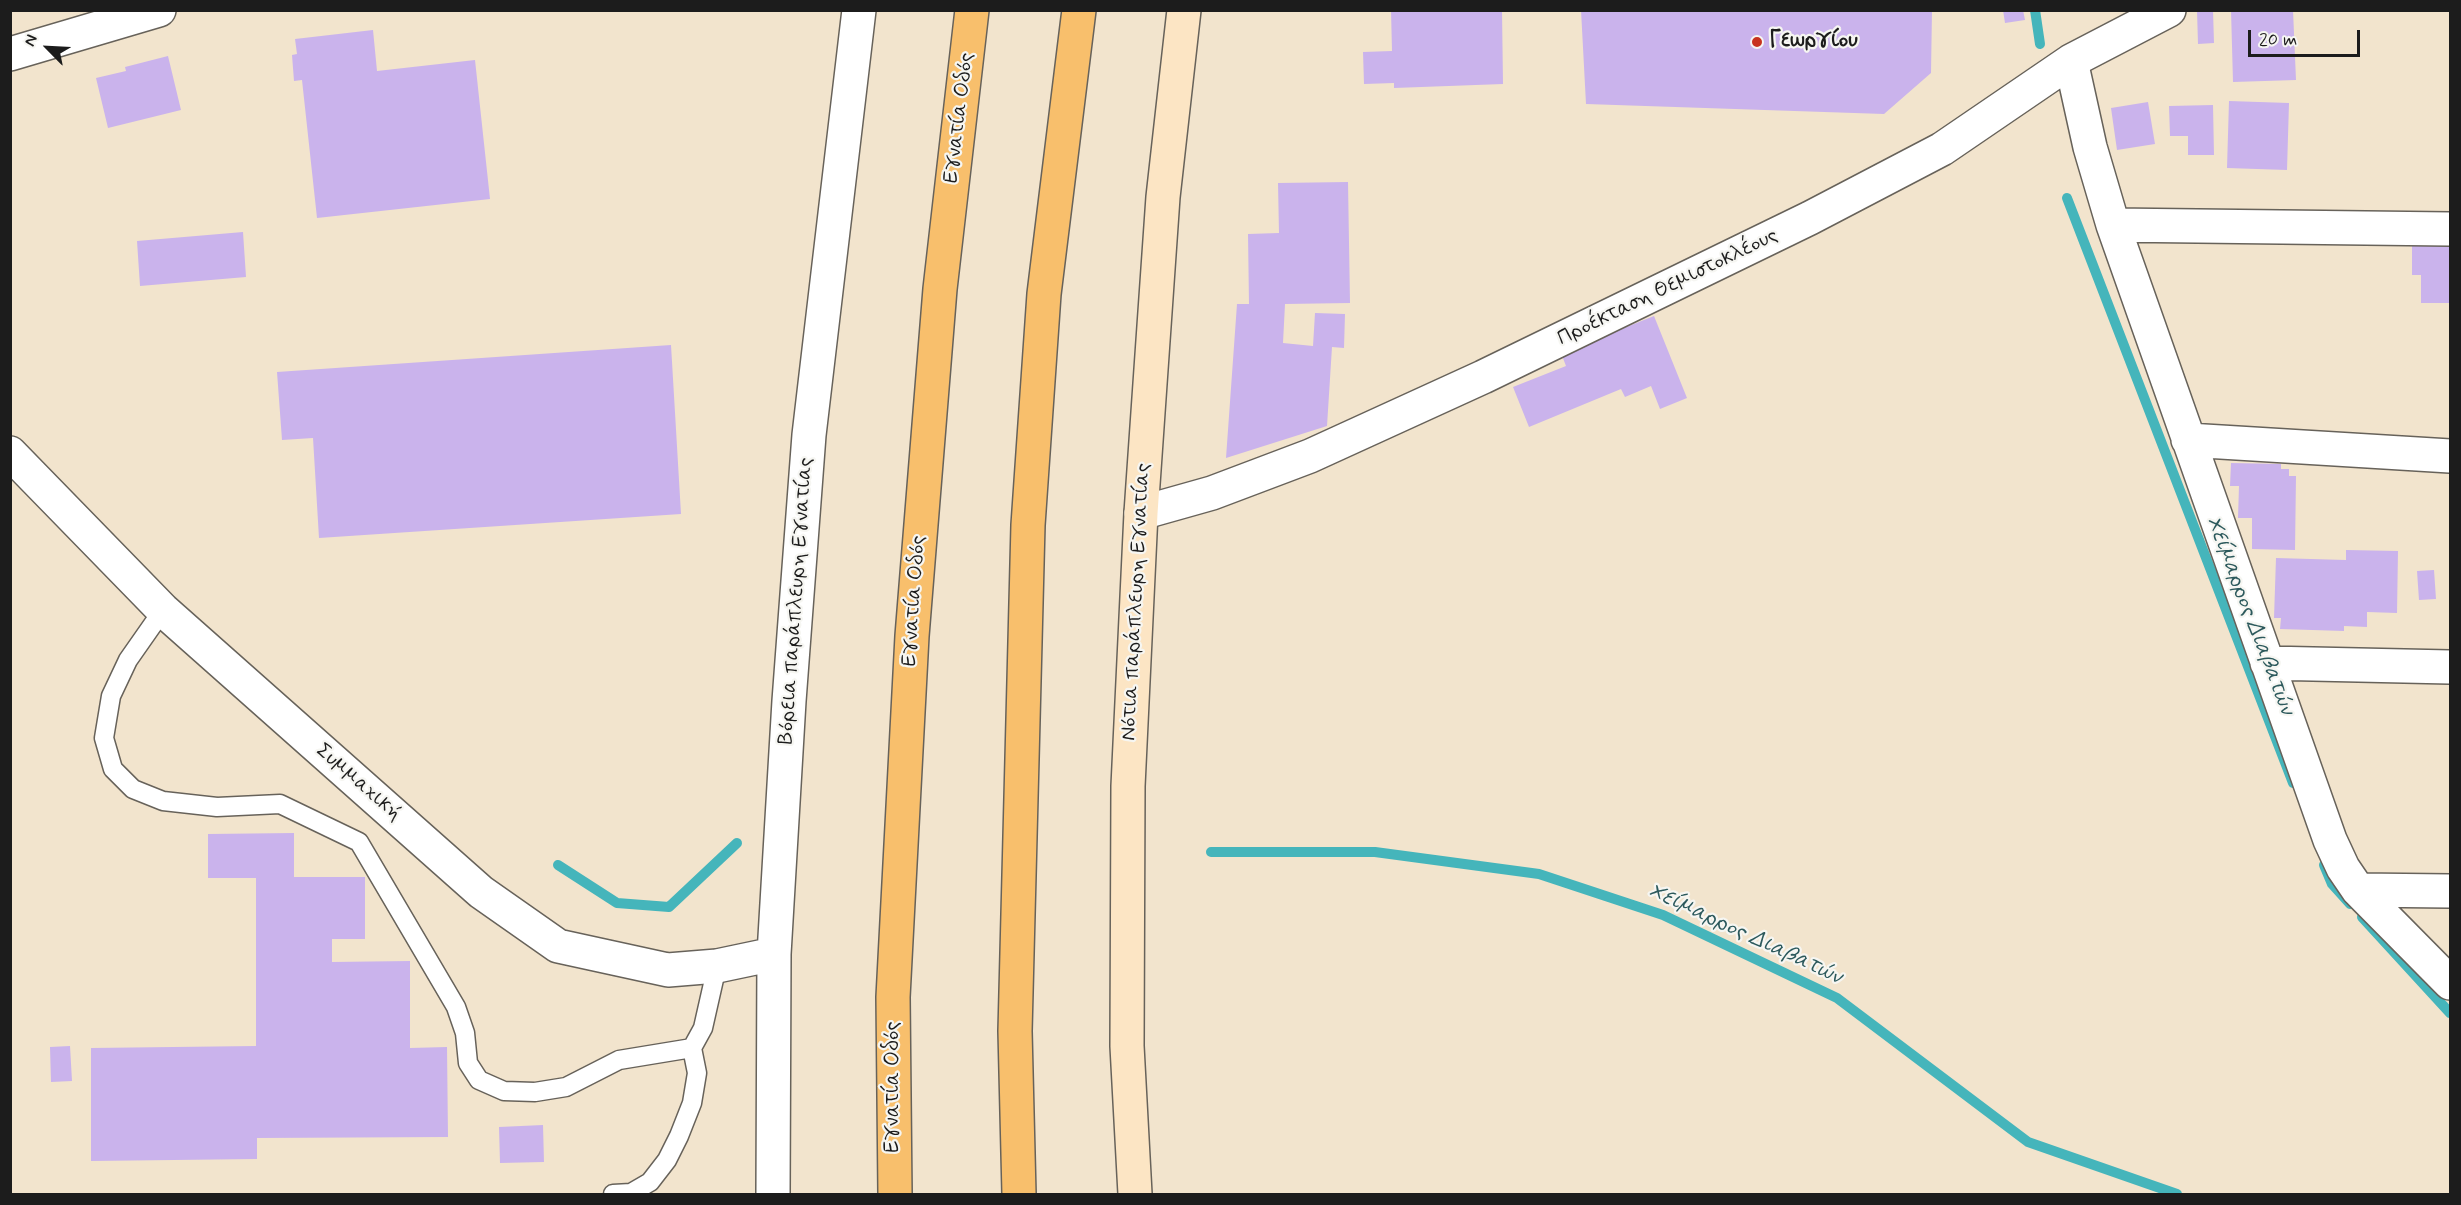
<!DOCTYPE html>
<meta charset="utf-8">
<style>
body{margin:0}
#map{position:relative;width:2461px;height:1205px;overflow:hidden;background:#f2e4cd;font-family:Mynerve,sans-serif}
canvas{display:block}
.frame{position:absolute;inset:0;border:12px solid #1c1c1c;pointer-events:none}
.north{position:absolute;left:18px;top:18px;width:60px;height:60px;-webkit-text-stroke:4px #f6f6f2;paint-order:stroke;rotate:294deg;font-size:16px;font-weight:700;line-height:24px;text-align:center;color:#1c1c1c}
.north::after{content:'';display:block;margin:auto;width:21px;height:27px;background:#1c1c1c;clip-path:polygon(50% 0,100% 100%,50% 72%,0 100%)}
.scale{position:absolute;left:2248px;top:30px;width:112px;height:27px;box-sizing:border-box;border:3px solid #1c1c1c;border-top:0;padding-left:8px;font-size:18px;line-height:21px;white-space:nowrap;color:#1c1c1c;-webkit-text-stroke:4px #f6f6f2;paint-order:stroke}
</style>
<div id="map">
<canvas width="2461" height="1205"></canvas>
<div class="frame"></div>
<div class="north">N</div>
<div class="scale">20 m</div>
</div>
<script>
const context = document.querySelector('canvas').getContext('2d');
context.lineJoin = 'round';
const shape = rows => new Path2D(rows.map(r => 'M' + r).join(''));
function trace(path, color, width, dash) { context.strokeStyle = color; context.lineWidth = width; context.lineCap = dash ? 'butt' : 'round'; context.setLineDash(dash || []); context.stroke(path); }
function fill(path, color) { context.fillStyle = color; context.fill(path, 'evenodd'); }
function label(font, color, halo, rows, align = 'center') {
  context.font = font + ' Mynerve,sans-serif'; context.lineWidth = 4.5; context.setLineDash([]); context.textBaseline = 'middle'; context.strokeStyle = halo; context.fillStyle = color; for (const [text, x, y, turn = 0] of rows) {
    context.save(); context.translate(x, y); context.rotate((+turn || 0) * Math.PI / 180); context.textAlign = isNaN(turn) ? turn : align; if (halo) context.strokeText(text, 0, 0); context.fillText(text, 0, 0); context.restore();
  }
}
trace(shape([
 [2035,10,2040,44],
 [2067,198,2293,783],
 [1211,852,1375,852,1539,874,1663,915,1837,998,2028,1142,2177,1194],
 [558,865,617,903,669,907,737,843],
 [2324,865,2332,884,2350,904],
 [2362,917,2450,1013]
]), '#45b5bb', 10);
fill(shape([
 [1391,10,1502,10,1503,84,1394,88,1394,83,1364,84,1363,52,1392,51],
 [1581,10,1932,10,1931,73,1884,114,1586,104],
 [2003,10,2023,10,2025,20,2005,23],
 [2197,10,2213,10,2214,43,2198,44],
 [2231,10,2293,10,2296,80,2233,82],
 [373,30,377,71,475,60,490,199,317,218,302,80,294,81,292,55,297,54,295,39],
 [168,56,181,110,108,128,96,78,126,71,125,67],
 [2229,101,2289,103,2287,170,2227,168],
 [2148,102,2155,144,2117,150,2111,108],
 [2213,105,2214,155,2188,155,2188,136,2170,136,2169,106],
 [1348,182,1350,303,1285,304,1283,343,1313,346,1315,313,1345,314,1344,348,1332,347,1327,426,1226,458,1237,304,1249,304,1248,234,1279,233,1278,183],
 [243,232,246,277,140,286,137,241],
 [2412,233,2450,233,2450,303,2421,303,2421,275,2412,275],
 [1654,316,1687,398,1660,409,1651,386,1625,397,1621,389,1529,427,1513,387,1566,366,1561,353],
 [671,345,681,514,319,538,313,438,282,440,277,372],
 [2231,463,2281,464,2281,469,2289,469,2289,476,2296,476,2295,550,2252,549,2252,518,2238,518,2239,486,2230,486],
 [2346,550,2398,551,2397,613,2367,612,2367,627,2344,626,2344,631,2280,629,2281,618,2274,618,2276,558,2346,560],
 [2434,570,2436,599,2419,600,2417,571],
 [294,833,294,877,365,877,365,939,332,939,332,962,410,961,410,1048,447,1047,448,1137,257,1138,257,1159,91,1161,91,1048,256,1046,256,878,208,878,208,834],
 [70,1046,72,1081,51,1082,50,1047],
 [543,1125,544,1162,500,1163,499,1127]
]), '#cab3ec');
const lane = shape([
 [163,610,128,660,111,696,104,738,113,769,133,789,163,801,217,807,280,804,359,842,456,1007,465,1033,468,1063,479,1080,504,1091,535,1092,566,1087,619,1060,692,1048],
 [613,1194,631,1193,650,1182,667,1160,679,1136,692,1103,697,1073,692,1048,703,1028,717,966]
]);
const street = shape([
 [10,54,159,10],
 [2071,61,2090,147,2113,225,2330,840,2343,868,2358,890,2450,983],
 [2113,225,2450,229],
 [2188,440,2450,456],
 [10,453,163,610,481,892,558,946,668,970,717,966,774,954],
 [1141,513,1212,493,1310,456,1483,377,1810,218,1942,149,2071,61,2169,10],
 [2267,663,2450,667],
 [2358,890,2450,891],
 [773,1194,774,954,789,701,809,435,859,10]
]);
const secondary = shape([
 [1135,1194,1127,1046,1128,786,1141,513,1163,197,1184,10]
]);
const highway = shape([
 [895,1194,893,997,912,636,940,289,972,10],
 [1019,1194,1015,1031,1028,525,1044,294,1079,10]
]);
trace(lane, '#67625a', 21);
trace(street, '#67625a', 36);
trace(secondary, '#67625a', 36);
trace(highway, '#67625a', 36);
trace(lane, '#fff', 18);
trace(street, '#fff', 33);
trace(secondary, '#fce5c4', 33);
trace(highway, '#f8bf6c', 33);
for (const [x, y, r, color] of [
 [1757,42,6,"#c8321e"]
]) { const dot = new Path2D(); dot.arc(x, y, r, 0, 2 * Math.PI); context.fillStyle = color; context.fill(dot); trace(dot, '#f6f6f2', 2); }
label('bold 21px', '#1c1c1c', '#f6f6f2', [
 ["Γεωργίου",1769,42]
], 'left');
label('21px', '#1c1c1c', '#f6f6f2', [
 ["Εγνατία Οδός",960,118,-83],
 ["Προέκταση Θεμιστοκλέους",1668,288,-26],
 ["Βόρεια παράπλευρη Εγνατίας",797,601,-86],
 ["Εγνατία Οδός",915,601,-86],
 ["Νότια παράπλευρη Εγνατίας",1137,602,-87],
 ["Συμμαχική",358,783,41],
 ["Εγνατία Οδός",894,1087,-90]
]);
label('italic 22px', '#2c595c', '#f6f6f2', [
 ["Χείμαρρος Διαβατών",2249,616,69],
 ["Χείμαρρος Διαβατών",1745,935,25]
]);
</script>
